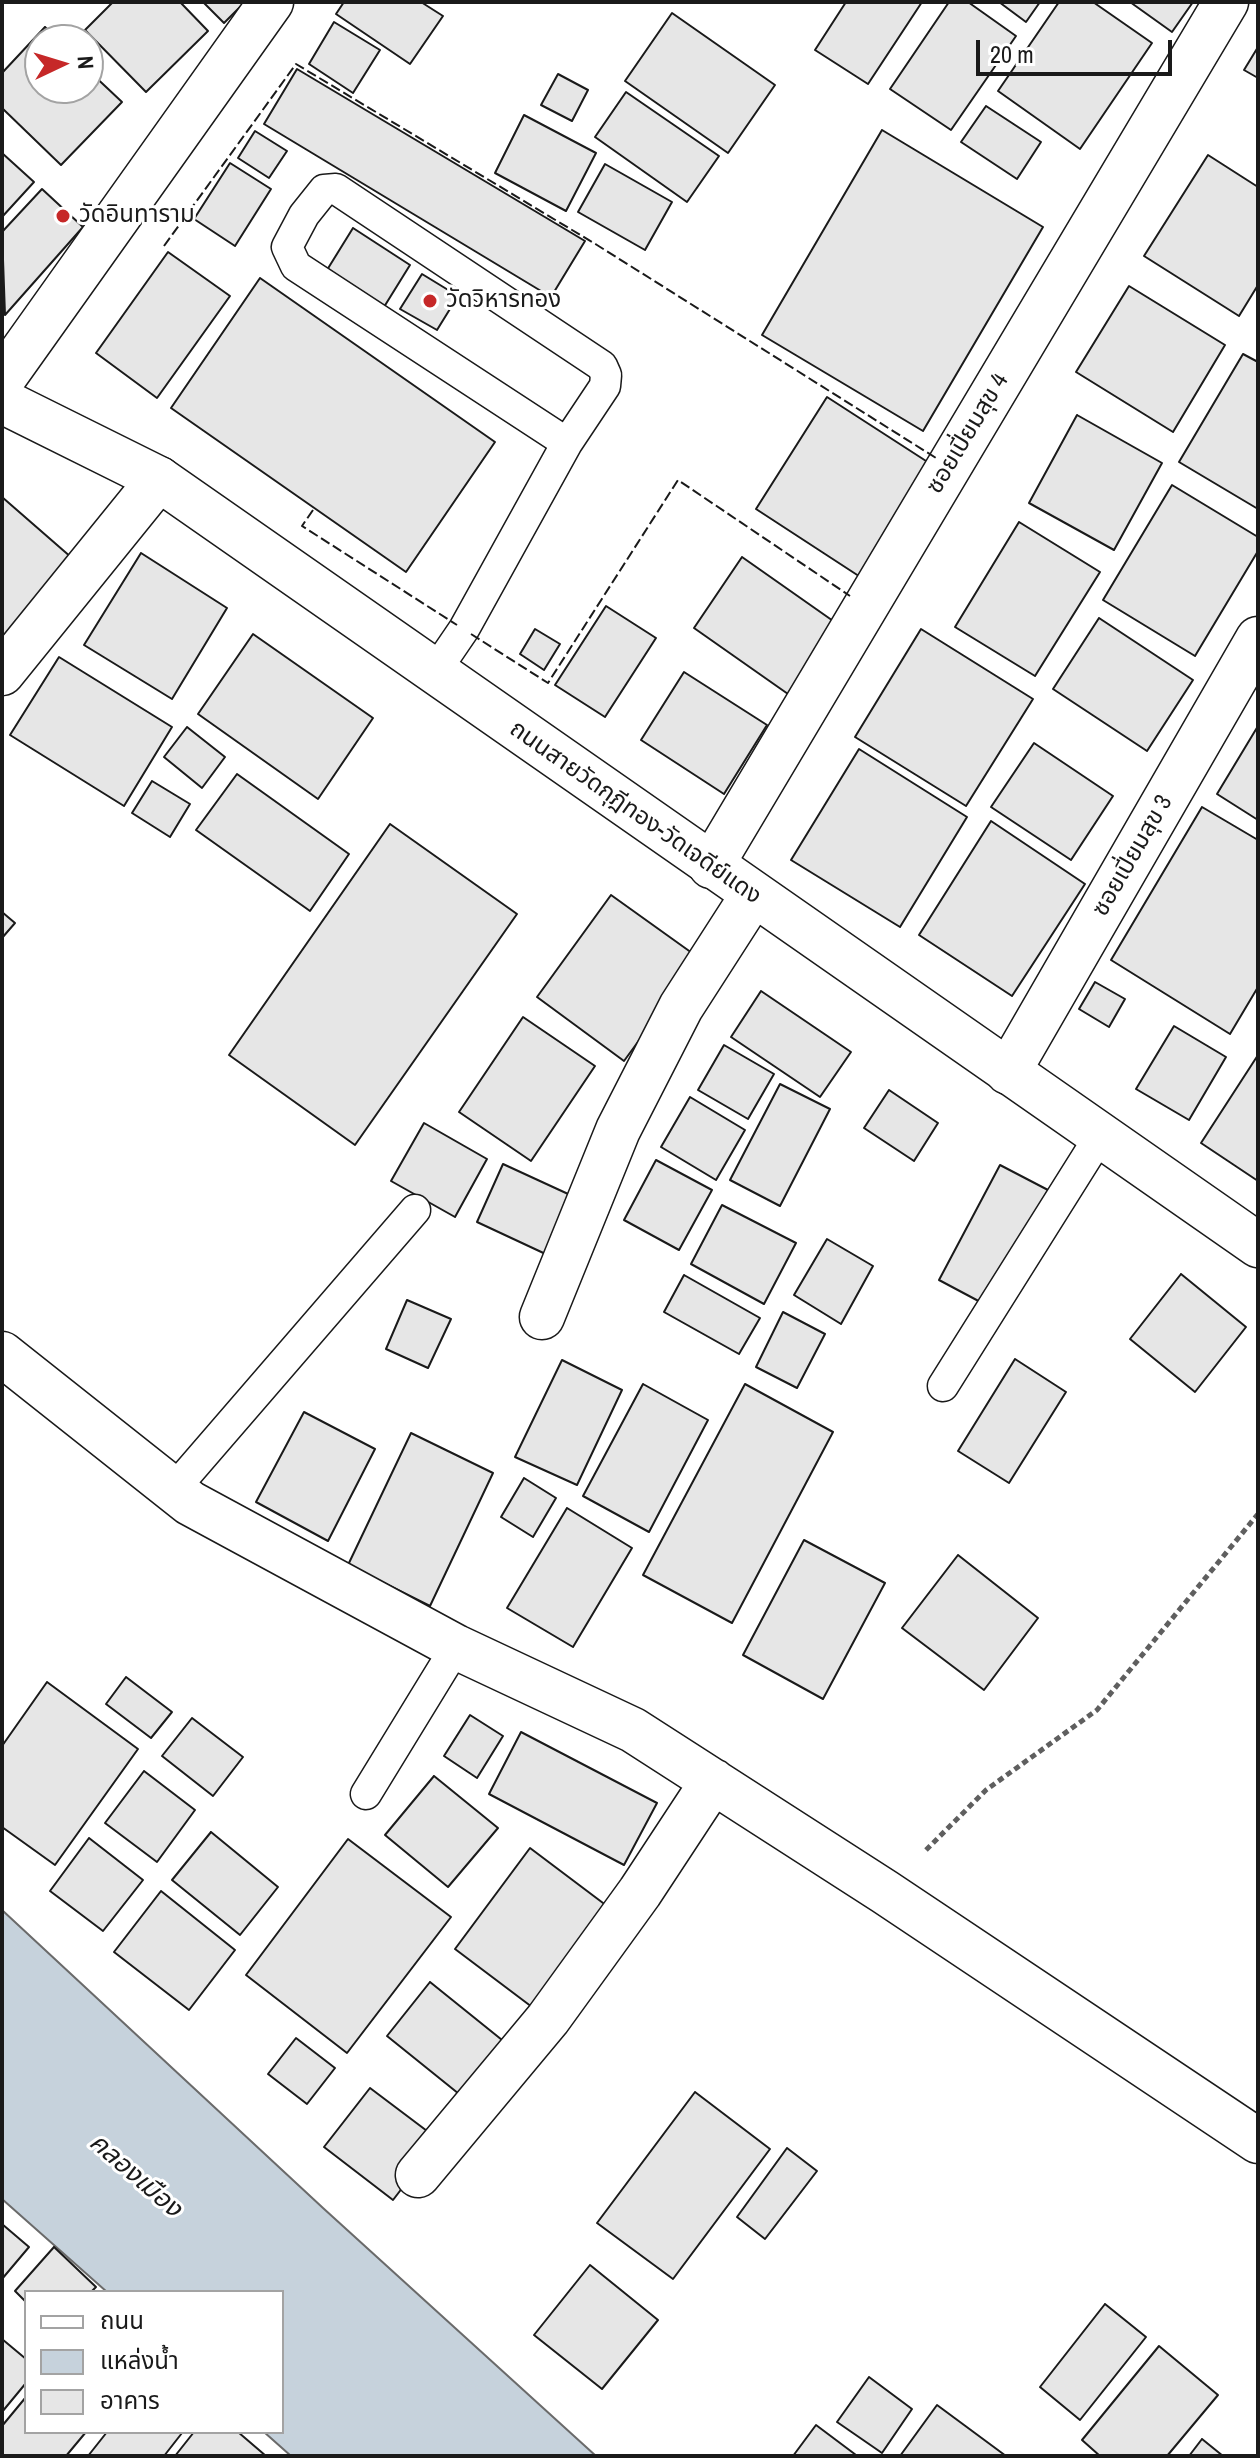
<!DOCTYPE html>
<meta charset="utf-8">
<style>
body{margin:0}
#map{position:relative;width:1260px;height:2458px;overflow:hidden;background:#fff;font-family:"Archivo Narrow","Noto Sans Thai",sans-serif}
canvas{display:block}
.frame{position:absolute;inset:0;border:4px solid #1a1a1a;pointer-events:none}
.legend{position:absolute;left:24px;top:2290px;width:260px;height:144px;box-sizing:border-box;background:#fff;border:2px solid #a3a3a3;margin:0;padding:10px 14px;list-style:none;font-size:24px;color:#1a1a1a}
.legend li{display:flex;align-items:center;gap:16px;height:40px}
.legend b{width:40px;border:2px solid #a3a3a3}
.north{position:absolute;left:24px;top:24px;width:80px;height:80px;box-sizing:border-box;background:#fff;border:2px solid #a3a3a3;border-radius:50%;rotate:86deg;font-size:22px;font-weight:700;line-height:32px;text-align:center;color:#1a1a1a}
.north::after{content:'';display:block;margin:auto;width:28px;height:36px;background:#c62828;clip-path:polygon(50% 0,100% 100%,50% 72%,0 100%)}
.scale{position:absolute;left:976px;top:40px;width:196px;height:36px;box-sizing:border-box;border:4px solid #1a1a1a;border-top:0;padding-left:10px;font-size:24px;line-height:28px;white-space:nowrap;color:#1a1a1a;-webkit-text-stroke:6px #fff;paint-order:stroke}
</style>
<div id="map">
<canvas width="1260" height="2458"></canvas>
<div class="frame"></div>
<ul class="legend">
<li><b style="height:10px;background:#fff"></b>ถนน</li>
<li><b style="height:22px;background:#c6d2dc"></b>แหล่งน้ำ</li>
<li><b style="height:22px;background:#e6e6e6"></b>อาคาร</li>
</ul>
<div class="north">N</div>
<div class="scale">20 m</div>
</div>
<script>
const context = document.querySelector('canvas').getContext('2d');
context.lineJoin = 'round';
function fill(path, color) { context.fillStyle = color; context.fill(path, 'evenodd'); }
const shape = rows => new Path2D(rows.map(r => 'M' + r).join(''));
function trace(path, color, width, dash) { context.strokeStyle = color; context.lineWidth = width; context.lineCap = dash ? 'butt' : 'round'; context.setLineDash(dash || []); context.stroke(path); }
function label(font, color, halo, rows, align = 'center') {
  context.font = font + ' "Archivo Narrow","Noto Sans Thai",sans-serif'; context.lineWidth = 6; context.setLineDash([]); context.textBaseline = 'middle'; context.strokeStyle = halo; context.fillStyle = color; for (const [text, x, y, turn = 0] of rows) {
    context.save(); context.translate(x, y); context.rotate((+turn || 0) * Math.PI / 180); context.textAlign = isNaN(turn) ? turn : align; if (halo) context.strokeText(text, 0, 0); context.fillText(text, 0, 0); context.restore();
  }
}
const water = shape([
 [2,1910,323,2208,596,2456,291,2456,264,2432,282,2432,282,2292,107,2292,2,2199,2,1910]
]);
fill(water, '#c6d2dc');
trace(water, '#6a6a6a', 2);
const building = shape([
 [113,2,180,2,208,31,146,92,85,30,113,2],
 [203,2,245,2,224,23,203,2],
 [344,2,421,2,443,16,410,64,336,14,344,2],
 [846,2,922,2,868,84,815,50,846,2],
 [949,2,968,2,1016,36,951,130,890,89,949,2],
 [999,2,1040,2,1026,22,999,2],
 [1059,2,1093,2,1152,43,1080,149,998,91,1059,2],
 [1130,2,1193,2,1172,32,1130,2],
 [672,13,775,85,728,153,625,81,672,13],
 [334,22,380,50,353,93,309,64,334,22],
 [45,27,58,40,40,40,40,88,88,88,88,70,122,102,61,165,2,108,2,73,45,27],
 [1258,47,1258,78,1244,70,1258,47],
 [297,69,585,241,551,297,264,124,297,69],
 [558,74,588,90,572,121,541,105,558,74],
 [626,92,719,156,687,202,595,137,626,92],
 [986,106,1041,142,1017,179,961,142,986,106],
 [524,115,596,153,566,211,495,173,524,115],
 [882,130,1043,227,923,431,762,335,882,130],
 [255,131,287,151,269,178,238,158,255,131],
 [2,153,34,182,2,217,2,153],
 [1208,155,1258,187,1258,285,1239,316,1144,256,1208,155],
 [230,163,271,189,235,246,194,219,230,163],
 [605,164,672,202,645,250,578,212,605,164],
 [42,189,83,227,5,315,2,232,42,189],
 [353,228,410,265,384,307,327,270,353,228],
 [168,252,230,296,157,398,96,353,168,252],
 [422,274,458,296,437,330,400,309,422,274],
 [260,278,495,442,406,572,171,408,260,278],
 [1129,286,1225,345,1173,432,1076,372,1129,286],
 [1243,354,1258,362,1258,509,1179,462,1243,354],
 [827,397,940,470,868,582,756,509,827,397],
 [1077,415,1162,463,1114,550,1029,503,1077,415],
 [1172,485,1258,537,1258,551,1195,656,1103,600,1172,485],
 [2,497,72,558,2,640,2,497],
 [1019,522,1100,572,1035,676,955,627,1019,522],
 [141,553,227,608,172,699,84,645,141,553],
 [742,557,836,623,788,694,694,628,742,557],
 [606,606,656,638,605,717,555,685,606,606],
 [1099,618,1193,680,1147,751,1053,689,1099,618],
 [535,629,560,644,544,670,520,654,535,629],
 [921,629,1033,699,966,806,855,737,921,629],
 [253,634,373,718,318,799,198,714,253,634],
 [59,657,172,727,124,806,10,735,59,657],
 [684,672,767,725,724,794,641,740,684,672],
 [1258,726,1258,820,1217,794,1258,726],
 [187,727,225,757,202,788,164,757,187,727],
 [1034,743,1113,796,1071,860,991,807,1034,743],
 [859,749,967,817,900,927,791,860,859,749],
 [237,774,349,854,310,911,196,830,237,774],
 [152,781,190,804,170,837,132,813,152,781],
 [1202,807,1258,840,1258,987,1230,1034,1111,960,1202,807],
 [991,821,1085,884,1012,996,919,935,991,821],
 [390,824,517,914,355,1145,229,1055,390,824],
 [611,895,699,958,624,1061,537,997,611,895],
 [2,912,15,923,2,938,2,912],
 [1095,982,1125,999,1109,1027,1079,1009,1095,982],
 [761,991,851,1052,820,1097,731,1037,761,991],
 [523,1017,595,1066,531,1161,459,1112,523,1017],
 [1174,1026,1226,1057,1189,1120,1136,1089,1174,1026],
 [724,1045,774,1074,748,1119,698,1090,724,1045],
 [1258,1055,1258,1181,1201,1143,1258,1055],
 [780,1084,830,1109,780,1206,730,1180,780,1084],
 [889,1090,938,1123,914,1161,864,1128,889,1090],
 [690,1097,745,1130,716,1180,661,1147,690,1097],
 [424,1123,487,1159,455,1217,391,1181,424,1123],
 [656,1160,712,1190,679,1250,624,1220,656,1160],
 [503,1164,579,1199,552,1257,477,1222,503,1164],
 [1000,1165,1048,1190,986,1305,939,1280,1000,1165],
 [722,1205,796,1243,764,1304,691,1264,722,1205],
 [827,1239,873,1266,841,1324,794,1295,827,1239],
 [1181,1274,1246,1327,1195,1392,1130,1339,1181,1274],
 [684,1275,760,1318,739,1354,664,1312,684,1275],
 [407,1300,451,1319,428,1368,386,1349,407,1300],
 [783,1312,825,1334,797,1388,756,1367,783,1312],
 [1015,1359,1066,1392,1009,1483,958,1451,1015,1359],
 [562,1360,622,1390,577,1485,515,1457,562,1360],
 [643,1384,708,1420,649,1532,583,1496,643,1384],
 [745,1384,833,1432,732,1623,643,1575,745,1384],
 [304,1412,375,1449,328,1541,256,1502,304,1412],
 [411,1433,493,1473,430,1606,348,1565,411,1433],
 [524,1478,556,1498,533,1537,501,1517,524,1478],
 [567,1508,632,1548,573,1647,507,1608,567,1508],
 [804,1540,885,1583,823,1699,743,1655,804,1540],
 [958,1555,1038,1618,984,1690,902,1628,958,1555],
 [126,1677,172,1712,151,1738,106,1704,126,1677],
 [47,1682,138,1749,55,1865,2,1827,2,1746,47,1682],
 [470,1715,503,1736,477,1778,444,1756,470,1715],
 [192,1718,243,1757,213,1796,162,1756,192,1718],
 [521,1732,657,1803,624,1865,489,1794,521,1732],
 [144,1771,195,1810,157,1862,105,1823,144,1771],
 [434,1776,498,1828,448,1887,385,1835,434,1776],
 [211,1832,278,1887,240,1935,172,1880,211,1832],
 [89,1838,143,1880,103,1931,50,1891,89,1838],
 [348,1839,451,1917,347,2053,246,1975,348,1839],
 [530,1848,607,1906,532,2007,455,1949,530,1848],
 [161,1891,235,1950,189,2010,114,1952,161,1891],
 [430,1982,507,2044,464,2098,387,2036,430,1982],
 [296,2038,335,2068,307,2104,268,2074,296,2038],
 [370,2088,439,2140,393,2200,324,2147,370,2088],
 [695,2092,770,2149,673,2279,597,2223,695,2092],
 [787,2148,817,2171,765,2239,737,2217,787,2148],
 [2,2224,29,2247,2,2279,2,2224],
 [54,2247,96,2287,91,2292,26,2292,26,2302,15,2291,54,2247],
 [590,2265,658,2320,602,2389,534,2335,590,2265],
 [1105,2304,1146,2337,1080,2420,1040,2387,1105,2304],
 [2,2339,26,2359,26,2383,2,2412,2,2339],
 [1159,2346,1218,2395,1167,2456,1100,2456,1082,2440,1159,2346],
 [869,2377,912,2409,882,2453,837,2422,869,2377],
 [26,2397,26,2432,86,2432,66,2456,2,2456,2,2426,26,2397],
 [937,2405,1006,2456,900,2456,937,2405],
 [816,2425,856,2455,855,2456,793,2456,816,2425],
 [107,2432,181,2432,182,2433,164,2456,88,2456,107,2432],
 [194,2432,238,2432,266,2456,175,2456,194,2432],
 [1202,2439,1223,2456,1189,2456,1202,2439]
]);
fill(building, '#e6e6e6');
trace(building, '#1a1a1a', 2);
const lane = shape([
 [434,673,464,629,567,443,605,386,606,375,602,366,336,189,324,190,304,215,287,247,296,266,567,443],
 [943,1386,1100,1136],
 [174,1489,415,1210],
 [366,1794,456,1647]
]);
const street = shape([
 [2,380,271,2],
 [2,673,159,479],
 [711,866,1226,2],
 [1008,1072,1258,639],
 [542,1317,618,1130,681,1007,753,895],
 [2,1354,190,1503,456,1647,633,1730,885,1892,1258,2141],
 [418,2175,548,2019,640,1892,713,1781]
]);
const secondary = shape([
 [2,401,159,479,1258,1245]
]);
trace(lane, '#1a1a1a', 33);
trace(street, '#1a1a1a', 47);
trace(secondary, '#1a1a1a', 47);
trace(shape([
 [926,1850,986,1790,1097,1710,1258,1514]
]), '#5f5f5f', 5, [6, 4]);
trace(lane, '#fff', 30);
trace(street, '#fff', 44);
trace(secondary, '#fff', 44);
trace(shape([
 [164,246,296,64,597,245,936,458],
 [313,510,302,526,457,625],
 [471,634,548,683,678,480,850,596]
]), '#1a1a1a', 2, [10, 4]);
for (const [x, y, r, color] of [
 [63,216,8,"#c62828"],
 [430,301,8,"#c62828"]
]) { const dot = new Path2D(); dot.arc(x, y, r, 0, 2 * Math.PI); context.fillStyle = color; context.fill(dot); trace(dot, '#fff', 3); }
label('24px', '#1a1a1a', '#fff', [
 ["วัดอินทาราม",79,216],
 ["วัดวิหารทอง",446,301]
], 'left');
label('24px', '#1a1a1a', '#fff', [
 ["ซอยเปี่ยมสุข 4",968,434,-59],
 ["ถนนสายวัดกุฎีทอง-วัดเจดีย์แดง",635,813,35],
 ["ซอยเปี่ยมสุข 3",1133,856,-60]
]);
label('italic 26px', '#1a1a1a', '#fff', [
 ["คลองเมือง",135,2176,41]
]);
</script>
